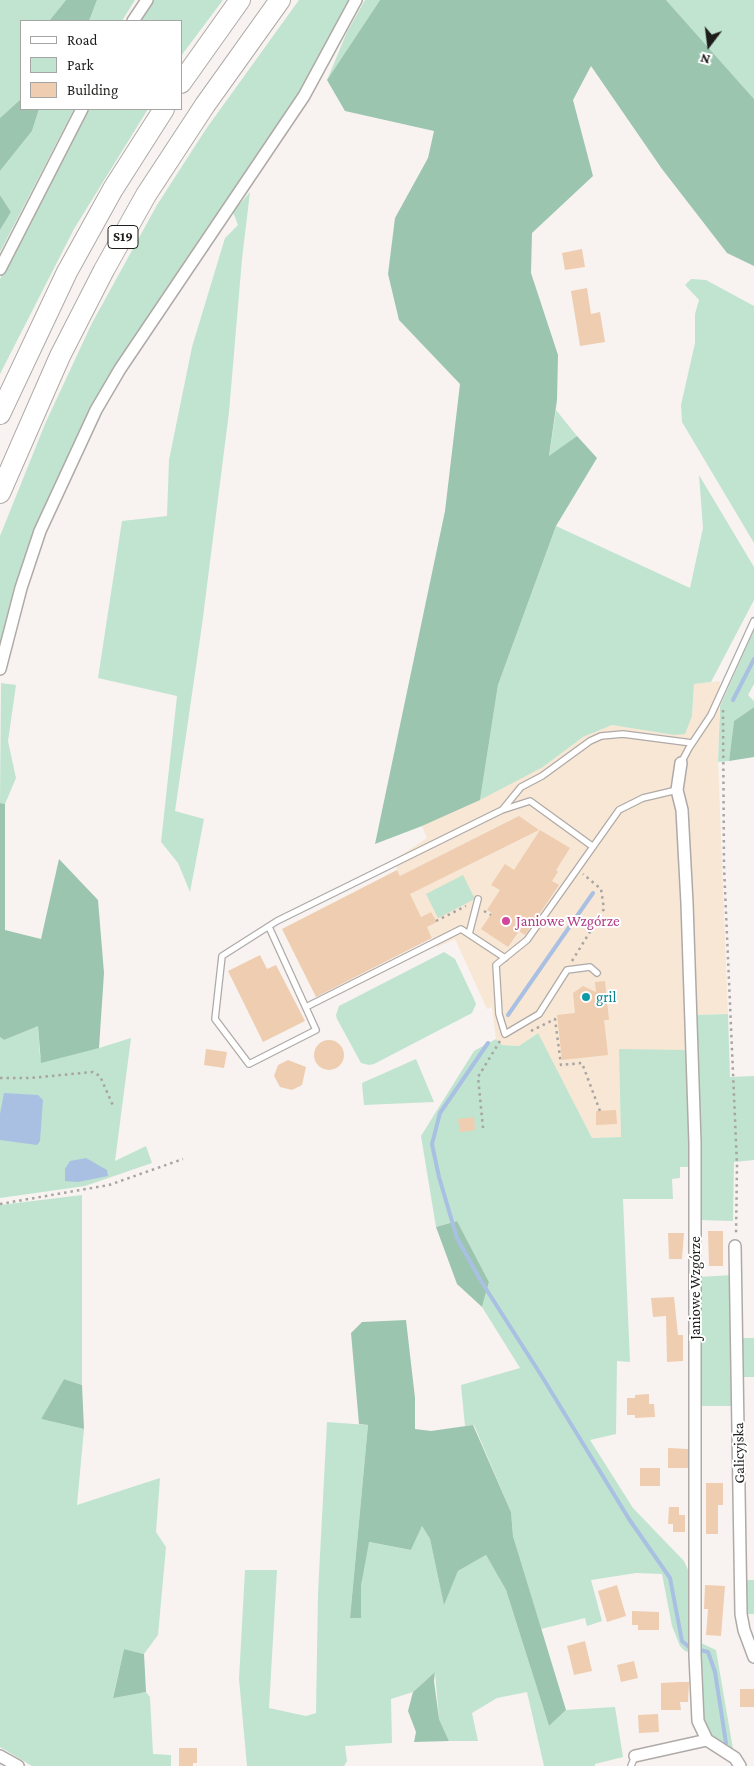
<!DOCTYPE html>
<meta charset="utf-8">
<style>
body{margin:0}
#map{position:relative;width:754px;height:1766px;overflow:hidden;background:#f8f3f0;font-family:"Crimson Pro",serif}
canvas{display:block}
.legend{position:absolute;left:20px;top:20px;width:162px;height:90px;box-sizing:border-box;background:#fff;border:1px solid #a5a5a4;margin:0;padding:6px 9px;list-style:none;font-size:15px;color:#1e1d1b}
.legend li{display:flex;align-items:center;gap:10px;height:25px}
.legend b{width:25px;border:1px solid #a5a5a4}
.north{position:absolute;left:684px;top:20px;width:50px;height:50px;-webkit-text-stroke:4px #fff;paint-order:stroke;rotate:195deg;font-size:14px;font-weight:700;line-height:20px;text-align:center;color:#1e1d1b}
.north::after{content:'';display:block;margin:auto;width:18px;height:22px;background:#1e1d1b;clip-path:polygon(50% 0,100% 100%,50% 72%,0 100%)}
</style>
<div id="map">
<canvas width="754" height="1766"></canvas>
<ul class="legend">
<li><b style="height:6px;background:#fff"></b>Road</li>
<li><b style="height:14px;background:#c0e4d0"></b>Park</li>
<li><b style="height:14px;background:#efcdb0"></b>Building</li>
</ul>
<div class="north">N</div>
</div>
<script>
const context = document.querySelector('canvas').getContext('2d');
context.lineJoin = 'round';
function fill(path, color) { context.fillStyle = color; context.fill(path, 'evenodd'); }
const shape = rows => new Path2D(rows.map(r => 'M' + r).join(''));
function trace(path, color, width, dash) { context.strokeStyle = color; context.lineWidth = width; context.lineCap = dash ? 'butt' : 'round'; context.setLineDash(dash || []); context.stroke(path); }
function label(font, color, halo, rows, align = 'center') {
  context.font = font + ' "Crimson Pro",serif'; context.lineWidth = 4; context.setLineDash([]); context.textBaseline = 'middle'; context.strokeStyle = halo; context.fillStyle = color; for (const [text, x, y, turn = 0] of rows) {
    context.save(); context.translate(x, y); context.rotate((+turn || 0) * Math.PI / 180); context.textAlign = isNaN(turn) ? turn : align; if (halo) context.strokeText(text, 0, 0); context.fillText(text, 0, 0); context.restore();
  }
}
fill(shape([
 [720,681,718,762,728,1014,688,1015,687,1050,620,1050,621,1137,592,1138,537,1033,520,1046,502,1045,496,1039,492,1007,487,1009,455,939,437,947,427,927,436,922,431,912,421,917,397,870,397,858,427,838,422,826,543,767,583,737,612,725,674,735,692,716,694,684]
]), '#f8e7d5');
fill(shape([
 [0,0,66,0,49,21,21,21,21,99,0,118],
 [97,0,135,0,122,21,89,21],
 [153,0,223,0,181,56,181,21,139,21],
 [299,0,351,0,300,96,105,384,62,469,39,520,0,653,0,536,45,424,92,323,157,205,206,129],
 [365,0,380,0,327,80,347,32],
 [666,0,754,0,754,99],
 [39,109,74,109,0,252,0,230,11,212,0,195,0,171,32,131],
 [87,109,148,109,74,229,0,374,0,279],
 [250,192,242,259,229,412,202,625,175,811,204,819,190,892,178,863,161,842,177,696,98,678,122,521,167,516,169,460,192,347,225,238,238,225,233,212],
 [691,279,706,280,754,306,754,543,682,422,681,405,695,343,695,314,699,300,685,285],
 [556,410,577,436,549,457],
 [699,475,754,567,754,600,711,682,694,684,692,716,685,734,674,735,612,725,583,737,543,767,480,800,498,685,556,526,690,588,703,528],
 [754,630,754,684,748,695,754,701,754,707,734,721,729,761,718,762,720,706],
 [1,683,16,685,8,741,16,778,5,804,0,803],
 [463,875,475,899,438,918,426,894],
 [444,952,455,959,474,999,476,1004,472,1013,374,1064,369,1065,361,1063,337,1019,336,1015,339,1006],
 [728,1014,730,1077,754,1076,754,1160,734,1162,733,1221,698,1220,695,1015],
 [38,1025,40,1057,99,1048,131,1038,115,1161,146,1146,152,1163,85,1186,0,1198,0,1037,4,1040],
 [538,1033,592,1138,621,1137,619,1049,687,1050,692,1113,689,1167,680,1167,680,1178,672,1179,673,1199,623,1199,630,1362,617,1361,616,1434,590,1440,633,1508,684,1561,690,1574,691,1653,685,1651,680,1646,672,1626,662,1574,636,1573,591,1580,602,1621,587,1626,585,1618,541,1629,513,1536,511,1512,474,1425,465,1426,461,1385,520,1368,482,1307,489,1282,457,1221,436,1227,421,1136,474,1051,496,1039,502,1045,519,1046],
 [416,1059,434,1102,364,1105,362,1083],
 [82,1195,82,1385,64,1379,41,1419,84,1429,77,1505,160,1478,156,1532,166,1547,158,1635,144,1654,124,1649,113,1697,146,1692,150,1697,153,1754,171,1755,171,1766,32,1766,0,1747,0,1205],
 [733,1275,735,1406,700,1406,698,1277],
 [742,1338,754,1338,754,1377,743,1377],
 [327,1422,368,1425,350,1618,361,1617,361,1586,368,1542,411,1550,422,1526,430,1539,444,1604,458,1571,486,1555,506,1590,549,1726,566,1710,615,1707,623,1757,595,1764,595,1766,544,1766,527,1692,497,1698,472,1713,478,1741,449,1741,439,1719,435,1672,413,1692,391,1699,392,1743,345,1746,347,1761,344,1766,247,1766,239,1679,245,1570,277,1570,269,1708,306,1716,316,1713,318,1593],
 [746,1580,754,1580,754,1614,745,1614],
 [701,1643,716,1650,733,1749,719,1741,706,1730,701,1708]
]), '#c0e4d0');
fill(shape([
 [66,0,97,0,89,21,49,21],
 [380,0,666,0,754,99,754,266,727,253,662,169,591,66,573,100,593,176,532,233,531,273,558,355,557,400,549,456,577,436,597,458,556,526,498,685,480,800,422,826,375,844,445,511,460,384,399,320,388,274,395,218,428,158,434,131,345,111,327,80],
 [21,99,21,109,39,109,32,131,0,171,0,118],
 [0,195,11,212,0,230],
 [754,707,754,757,729,761,734,721],
 [0,803,5,804,5,930,41,939,59,859,98,900,104,973,99,1048,41,1063,38,1026,4,1040,0,1037],
 [457,1221,489,1282,482,1307,457,1284,436,1227],
 [406,1320,415,1398,415,1429,431,1431,473,1425,511,1512,513,1536,566,1710,549,1726,506,1590,486,1555,458,1571,444,1605,430,1539,422,1526,411,1550,369,1542,361,1586,361,1618,350,1618,368,1425,359,1424,351,1333,362,1322],
 [64,1379,82,1385,84,1429,41,1419],
 [124,1649,144,1654,146,1692,113,1698],
 [435,1672,434,1681,439,1719,449,1741,414,1742,416,1732,408,1711,413,1692]
]), '#9bc5af');
fill(shape([
 [4,1093,38,1095,43,1100,40,1141,37,1145,0,1140,0,1114],
 [86,1158,107,1170,108,1176,78,1182,65,1181,65,1169,70,1161]
]), '#a9c0e2');
trace(shape([
 [733,700,754,659],
 [508,1015,593,893],
 [488,1043,440,1113,432,1144,439,1177,457,1238,481,1281,541,1375,629,1519,670,1578,682,1641,689,1647],
 [700,1650,708,1652,715,1672,726,1743]
]), '#a9c0e2', 4);
fill(shape([
 [582,249,585,267,565,270,562,253],
 [587,288,591,314,600,312,605,342,580,346,571,291],
 [519,816,539,830,410,894,421,917,431,912,437,922,427,927,432,938,316,997,282,929,397,870,400,876],
 [540,830,570,848,556,870,558,872,552,881,559,885,525,935,519,931,508,947,481,929,492,913,487,910,500,890,491,885,505,864,514,870],
 [260,955,267,969,276,965,305,1021,263,1042,228,971],
 [605,981,609,1020,604,1020,608,1055,562,1060,557,1015,575,1013,573,993,583,986,596,992,595,982],
 '314 1055a15 15 0 1 1 30 0a15 15 0 1 1-30 0Z',
 [206,1049,227,1052,224,1068,204,1065],
 [288,1060,306,1067,302,1085,292,1090,280,1087,274,1076,278,1065],
 [616,1110,617,1124,596,1125,596,1111],
 [474,1117,475,1130,460,1132,458,1119],
 [708,1231,723,1231,723,1266,709,1266],
 [668,1233,684,1233,682,1259,669,1259],
 [674,1297,678,1335,683,1335,683,1361,667,1362,666,1316,653,1317,651,1298],
 [649,1394,649,1404,654,1404,655,1417,635,1418,635,1415,627,1415,627,1398,635,1398,635,1395],
 [668,1448,688,1449,688,1468,668,1468],
 [640,1468,660,1468,660,1486,640,1486],
 [706,1483,723,1483,723,1505,718,1505,718,1534,706,1534],
 [669,1507,679,1507,679,1515,685,1515,685,1532,673,1532,673,1524,668,1524],
 [617,1585,626,1616,607,1622,598,1591],
 [705,1585,725,1586,721,1636,706,1635,708,1609,704,1609],
 [632,1611,659,1612,659,1630,638,1630,638,1625,632,1625],
 [585,1641,592,1671,574,1675,567,1646],
 [634,1661,638,1678,621,1682,617,1665],
 [680,1682,689,1682,688,1702,680,1702,681,1710,661,1710,661,1683],
 [740,1689,754,1689,754,1707,740,1707],
 [658,1714,659,1732,639,1733,638,1715],
 [179,1748,197,1748,197,1763,193,1763,193,1766,179,1766]
]), '#efcdb0');
const service = shape([
 [681,763,689,748,711,715,754,621],
 [503,809,521,787,542,776,590,741,601,736,623,734,692,743],
 [269,927,316,1030,249,1064,215,1019,222,956,277,921,502,810,530,801,592,846],
 [469,934,478,899],
 [597,973,590,967,567,970,539,1014,505,1034,499,1014,496,965,527,940,619,810,643,798,677,790],
 [306,1007,461,929,505,958],
 [631,1766,635,1756]
]);
const minor = shape([
 [133,21,147,0],
 [0,269,82,109],
 [0,669,21,588,40,531,96,410,120,369,304,96,356,0],
 [681,763,677,790,682,810,687,903,695,1143,695,1655,698,1721,707,1740,735,1758,740,1766],
 [735,1246,741,1614,744,1630,754,1657],
 [0,1756,18,1766],
 [635,1756,707,1740]
]);
const motorway = shape([
 [181,83,240,0],
 [0,414,67,272,113,189,164,109],
 [0,493,60,356,104,270,146,195,205,105,280,0]
]);
trace(service, '#afaaa7', 8);
trace(minor, '#afaaa7', 14);
trace(motorway, '#afaaa7', 22);
trace(shape([
 [723,710,724,866,737,1165,736,1236],
 [484,911,491,915],
 [436,921,466,906],
 [572,961,604,909,601,889,583,874],
 [531,1031,555,1019,561,1065,582,1063,600,1111],
 [0,1078,30,1078,93,1072,100,1076,114,1108],
 [483,1128,478,1077,500,1041],
 [0,1204,109,1185,183,1159]
]), '#a7a4a1', 2.5, [2.5, 4]);
trace(service, '#fff', 5.5);
trace(minor, '#fff', 11);
trace(motorway, '#fff', 20);
for (const [x, y, r, color] of [
 [506,921,5,"#d1479c"],
 [586,997,5,"#0f9aa8"]
]) { const dot = new Path2D(); dot.arc(x, y, r, 0, 2 * Math.PI); context.fillStyle = color; context.fill(dot); trace(dot, '#fff', 2); }
for (const [x, y, w] of [
 [123,237,30]
]) { const box = new Path2D(); box.roundRect(x - w / 2, y - 11.5, w, 23, 4); context.fillStyle = '#fff'; context.fill(box); trace(box, '#1e1d1b', 1); }
label('bold 14px', '#1e1d1b', null, [
 ["S19",123,237]
]);
label('15px', '#b23c85', '#fff', [
 ["Janiowe Wzgórze",516,921]
], 'left');
label('15px', '#0d838f', '#fff', [
 ["gril",596,997]
], 'left');
label('15px', '#1e1d1b', '#fff', [
 ["Janiowe Wzgórze",695,1288,-90],
 ["Galicyjska",739,1453,-91]
]);
</script>
